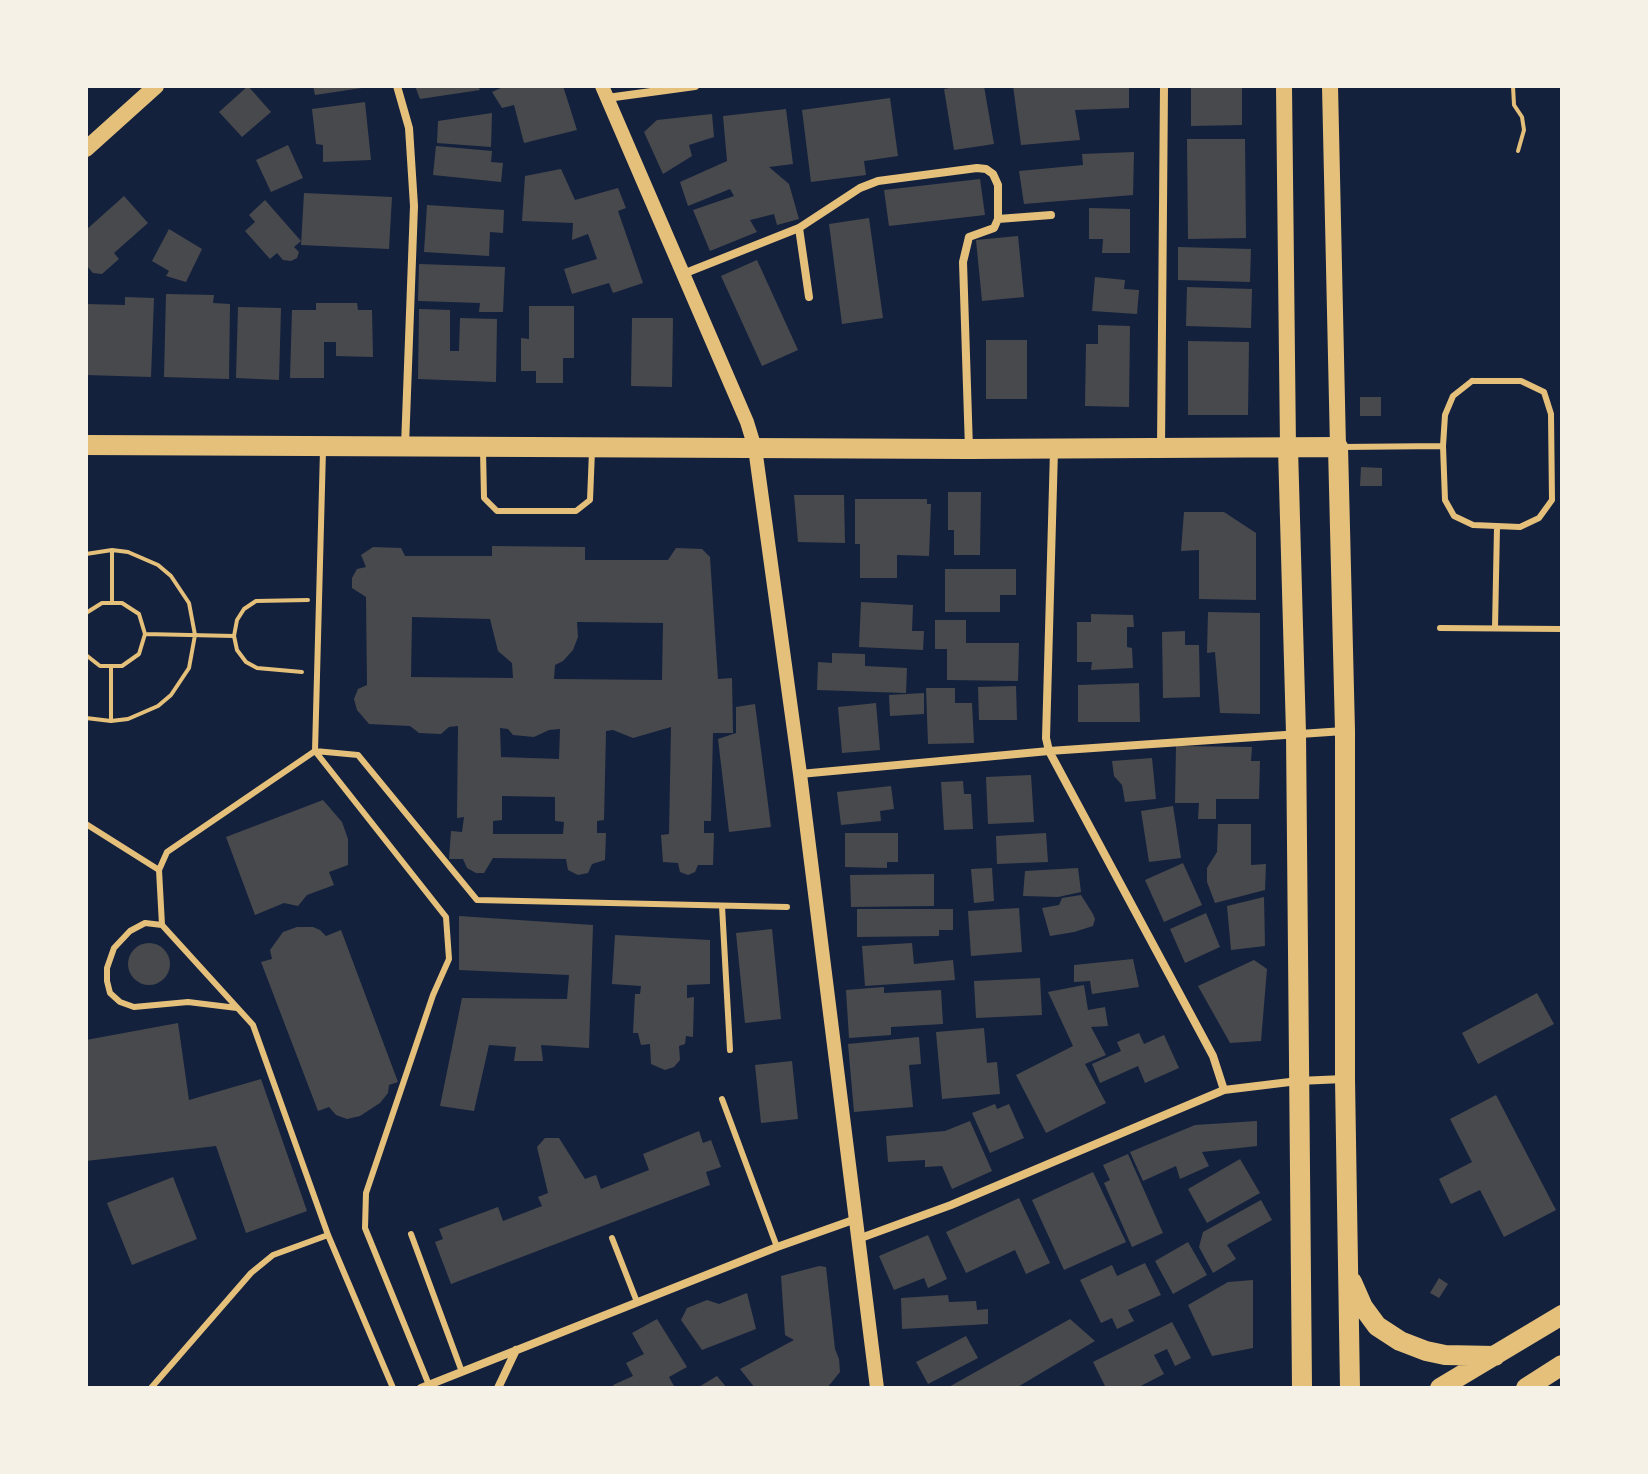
<!DOCTYPE html>
<style>
body{margin:0}
#map{position:relative;width:1648px;height:1474px;overflow:hidden;background:#14213d;font-family:Commissioner,sans-serif}
canvas{display:block}
.frame{position:absolute;inset:0;border:88px solid #f6f1e7;pointer-events:none}
</style>
<div id="map">
<canvas width="1648" height="1474"></canvas>
<div class="frame"></div>
</div>
<script>
const context = document.querySelector('canvas').getContext('2d');
context.lineJoin = 'round';
function fill(path, color) { context.fillStyle = color; context.fill(path, 'evenodd'); }
const shape = rows => new Path2D(rows.map(r => 'M' + r).join(''));
function trace(path, color, width, dash) { context.strokeStyle = color; context.lineWidth = width; context.lineCap = dash ? 'butt' : 'round'; context.setLineDash(dash || []); context.stroke(path); }
fill(shape([
 [248,86,271,112,242,137,219,112],
 [313,86,362,86,362,88,315,95],
 [415,86,478,86,480,90,420,99],
 [505,86,563,86,577,130,524,143,514,105,502,108,492,92],
 [961,86,984,86,994,144,954,150,944,89],
 [1013,86,1129,86,1129,108,1075,110,1080,140,1021,145],
 [1191,86,1242,86,1242,125,1191,126],
 [890,98,898,156,864,161,866,175,811,182,802,110],
 [365,102,371,160,323,162,323,145,316,144,312,109],
 [786,109,793,164,769,167,789,184,799,219,777,225,774,214,750,220,757,232,710,251,693,210,734,196,730,189,688,206,680,182,727,161,723,116],
 [492,113,491,147,437,143,438,121],
 [712,114,714,137,689,145,692,156,663,174,644,132,657,120],
 [1187,139,1245,139,1246,238,1188,239],
 [288,145,303,178,271,192,256,160],
 [436,146,492,151,491,162,503,163,501,182,433,175],
 [1134,152,1133,195,1024,204,1019,171,1083,165,1082,154],
 [561,169,575,200,618,188,626,208,618,211,643,283,613,293,609,283,572,294,564,269,597,259,588,234,572,240,573,223,522,221,525,176],
 [980,179,985,215,889,226,884,190],
 [304,193,392,197,389,249,301,245],
 [124,196,148,223,114,253,119,259,102,274,93,273,86,265,86,230],
 [265,200,301,241,294,247,299,252,297,258,291,261,283,260,277,253,270,259,245,231,255,222,249,215],
 [427,205,504,210,503,233,490,232,489,256,424,252],
 [1089,208,1130,209,1130,253,1102,253,1103,239,1089,239],
 [869,218,883,318,842,324,829,224],
 [169,229,202,249,186,282,166,276,169,271,152,261],
 [1018,236,1024,297,982,301,976,240],
 [1178,247,1251,249,1250,282,1178,280],
 [757,260,798,350,762,366,721,276],
 [419,264,505,267,503,312,479,312,480,303,418,301],
 [1095,277,1125,280,1124,289,1139,290,1137,314,1092,311],
 [1187,287,1252,289,1251,328,1186,326],
 [166,294,214,295,213,303,230,304,229,379,164,377],
 [125,297,154,298,151,377,86,375,86,304,125,305],
 [316,303,357,303,358,310,372,310,373,357,336,356,336,342,324,342,324,378,290,378,292,310,316,310],
 [529,306,574,306,574,358,563,358,563,383,536,383,536,371,521,371,521,338,529,339],
 [238,307,281,308,279,380,236,378],
 [419,309,450,310,450,351,459,351,460,318,497,319,496,382,418,379],
 [632,318,673,318,672,387,631,386],
 [1098,325,1130,326,1129,407,1085,406,1086,344,1098,344],
 [986,340,1027,340,1027,399,986,399],
 [1188,341,1249,342,1248,415,1188,415],
 [1360,397,1381,397,1381,416,1360,416],
 [1361,467,1382,468,1382,486,1360,486],
 [948,492,981,492,980,555,954,555,954,530,948,530],
 [794,495,844,495,845,543,798,542],
 [855,499,927,499,927,504,931,504,929,556,897,555,897,578,860,578,860,544,855,544],
 [1184,512,1224,512,1256,533,1256,600,1199,599,1199,550,1181,551],
 [492,546,585,547,585,560,668,560,676,548,702,549,710,557,718,679,732,678,733,733,713,733,711,821,704,821,704,833,714,833,713,865,698,865,695,872,688,875,680,872,678,863,663,862,661,835,669,834,671,727,633,738,613,730,606,731,604,820,597,821,597,833,606,833,605,860,592,864,588,873,578,875,568,870,566,859,493,858,484,873,476,873,467,868,463,859,449,859,451,831,462,832,464,817,457,818,458,726,449,727,441,734,419,733,410,726,369,724,357,710,354,699,358,689,367,685,366,597,352,588,352,578,357,569,366,567,361,555,373,547,401,548,405,556,492,556],
 [412,617,490,619,498,651,512,663,513,678,411,677],
 [577,622,663,623,662,680,554,679,555,665,563,661,573,650,578,637],
 [500,728,508,729,513,735,534,737,549,730,560,729,559,759,501,757],
 [502,796,555,797,555,821,564,822,563,834,493,834,493,821,502,820],
 [945,569,1016,569,1016,595,1000,595,1000,612,945,612],
 [861,602,913,605,912,631,924,631,923,650,859,647],
 [1208,612,1260,613,1260,714,1220,713,1215,652,1207,653],
 [1091,614,1133,615,1134,627,1127,627,1127,647,1132,648,1133,668,1091,670,1092,662,1077,662,1077,622,1091,622],
 [935,620,966,620,966,643,1019,643,1018,681,947,680,947,649,935,649],
 [1185,631,1185,645,1199,645,1200,697,1163,698,1162,632],
 [832,653,865,654,865,666,907,668,906,693,817,690,818,662,832,663],
 [1139,683,1140,722,1078,722,1078,685],
 [1016,686,1017,720,979,720,978,687],
 [926,688,955,688,955,703,972,703,974,743,928,744],
 [924,693,924,714,890,716,889,695],
 [876,703,880,750,842,753,838,707],
 [755,704,771,827,729,832,718,739,736,733,736,707],
 [1176,746,1252,747,1251,761,1260,761,1259,799,1216,799,1216,819,1198,819,1199,803,1175,803],
 [1152,758,1156,799,1125,802,1122,785,1114,776,1112,761],
 [1031,775,1034,822,988,824,986,777],
 [963,781,964,794,971,794,973,829,944,830,941,782],
 [891,786,894,809,880,811,881,821,841,825,837,792],
 [323,800,342,822,348,839,348,865,329,872,334,885,307,895,298,906,284,903,255,915,226,837],
 [1173,806,1181,858,1149,862,1141,811],
 [1218,824,1251,824,1251,865,1266,864,1265,890,1215,903,1207,882,1207,868,1217,852],
 [845,833,898,833,898,862,887,862,887,868,845,867],
 [1046,833,1048,862,997,864,996,836],
 [1183,863,1202,905,1164,922,1145,880],
 [992,868,994,901,974,903,971,869],
 [1078,868,1081,892,1058,897,1023,896,1025,871],
 [934,874,934,906,851,907,850,875],
 [1081,895,1093,914,1095,919,1093,926,1074,932,1050,936,1042,908,1059,905,1062,898],
 [1264,897,1265,946,1231,950,1227,906],
 [1019,908,1022,952,971,956,968,911],
 [857,909,953,909,953,930,939,930,939,936,857,937],
 [1206,913,1220,947,1185,963,1170,929],
 [459,916,593,925,589,1048,541,1045,543,1061,514,1061,516,1047,489,1045,474,1111,440,1106,462,998,567,999,569,975,459,970],
 [297,927,313,927,320,930,326,936,341,930,398,1082,389,1085,388,1093,380,1103,360,1116,347,1119,336,1115,329,1107,318,1111,261,962,272,959,270,950,283,932],
 [772,929,781,1019,745,1023,736,933],
 [615,935,710,940,710,984,687,985,687,998,694,997,693,1037,686,1036,685,1044,679,1046,680,1060,674,1067,665,1070,651,1064,650,1044,641,1045,638,1033,633,1033,635,994,640,994,641,986,612,984],
 '128 964a21 21 0 1 1 42 0a21 21 0 1 1-42 0Z',
 [912,943,914,964,953,960,955,980,865,986,862,946],
 [1133,959,1139,987,1092,994,1090,981,1074,982,1074,965],
 [1254,960,1267,969,1261,1041,1230,1043,1198,986],
 [1040,978,1042,1015,976,1018,974,981],
 [1084,985,1088,1010,1105,1007,1108,1026,1091,1027,1106,1055,1085,1064,1106,1103,1046,1133,1016,1075,1073,1046,1048,992],
 [884,987,884,993,941,990,943,1024,891,1027,891,1035,849,1038,846,990],
 [1537,993,1554,1024,1478,1064,1462,1033],
 [178,1023,189,1100,261,1079,307,1211,246,1233,216,1146,86,1161,86,1040],
 [984,1028,987,1063,997,1062,1000,1094,942,1099,936,1032],
 [1139,1033,1144,1044,1164,1035,1179,1068,1145,1083,1138,1066,1100,1083,1092,1064,1121,1051,1117,1042],
 [919,1037,921,1064,909,1065,913,1107,854,1112,848,1044],
 [792,1061,798,1119,761,1123,755,1065],
 [1496,1095,1556,1210,1504,1237,1480,1190,1451,1204,1439,1179,1472,1162,1450,1119],
 [995,1104,997,1109,1009,1104,1024,1138,990,1153,972,1113],
 [970,1121,992,1171,952,1189,942,1166,925,1167,925,1160,888,1162,886,1136,945,1131],
 [1257,1121,1257,1146,1202,1152,1209,1166,1180,1179,1176,1166,1143,1181,1130,1152,1195,1125],
 [699,1131,703,1143,711,1140,721,1167,706,1172,710,1185,451,1284,435,1242,443,1239,439,1229,498,1207,503,1221,542,1206,538,1197,548,1193,537,1147,545,1138,559,1138,585,1179,596,1175,601,1189,649,1170,643,1154],
 [1128,1154,1163,1233,1132,1247,1104,1183,1110,1180,1103,1165],
 [1240,1159,1260,1193,1207,1223,1188,1189],
 [1093,1172,1126,1242,1064,1270,1032,1200],
 [173,1177,197,1239,132,1265,107,1203],
 [1019,1198,1050,1263,1026,1274,1015,1250,966,1273,946,1232],
 [1261,1200,1272,1220,1227,1245,1236,1259,1213,1273,1199,1247,1203,1232],
 [928,1235,947,1279,928,1288,924,1278,894,1290,879,1256],
 [1188,1242,1207,1275,1173,1294,1155,1261],
 [1145,1263,1161,1295,1128,1310,1134,1321,1117,1329,1112,1318,1101,1323,1080,1280,1112,1265,1117,1276],
 [819,1266,826,1267,835,1349,839,1359,840,1372,827,1388,755,1388,740,1369,794,1340,785,1335,781,1276],
 [1439,1278,1448,1284,1439,1298,1430,1293],
 [1253,1280,1253,1348,1212,1356,1188,1305,1228,1282],
 [747,1293,756,1329,702,1350,681,1320,687,1308,707,1300,719,1304],
 [948,1295,949,1302,976,1301,977,1310,988,1309,988,1324,902,1329,901,1298],
 [657,1319,687,1367,669,1377,675,1388,615,1388,613,1385,633,1376,626,1363,644,1354,632,1333],
 [1070,1319,1095,1341,1016,1388,947,1388],
 [1172,1322,1191,1358,1175,1366,1167,1349,1154,1355,1164,1374,1137,1388,1106,1388,1093,1362],
 [966,1336,978,1358,928,1384,916,1362],
 [717,1376,727,1388,697,1388]
]), '#48494c');
trace(shape([
 [1513,86,1514,105,1522,117,1524,130,1518,151],
 [86,554,112,550,128,552,158,565,171,576,189,603,195,635,189,668,171,695,158,706,128,719,111,721,86,718],
 [112,601,112,550],
 [86,613,102,603,122,603,139,614,145,634,139,654,122,666,100,666,86,655],
 [145,634,234,636],
 [302,672,257,668,246,662,237,650,234,636,237,620,244,609,256,601,308,600],
 [111,721,111,668]
]), '#e5c07b', 4);
trace(shape([
 [1472,381,1521,381,1544,392,1551,414,1552,500,1539,518,1520,527,1473,525,1454,516,1445,500,1443,446,1445,415,1453,396,1472,381],
 [1341,447,1443,446],
 [323,450,315,751,446,917,449,959,433,995,366,1193,365,1228,429,1385],
 [483,450,484,498,497,511,576,511,590,500,592,451],
 [1440,628,1562,629],
 [1495,628,1497,527],
 [86,824,159,870],
 [722,906,730,1050],
 [162,925,145,923,130,931,114,948,107,968,107,981,110,993,120,1002,134,1007,188,1002,237,1008],
 [722,1099,777,1247],
 [411,1234,462,1372],
 [612,1238,637,1302],
 [151,1388,251,1273,273,1255,328,1235],
 [393,1388,328,1235,253,1025,162,925,159,870,167,852,315,751,358,755,477,900,787,907]
]), '#e5c07b', 6);
trace(shape([
 [397,86,409,128,414,206,405,446],
 [607,98,695,86],
 [998,219,1051,215],
 [799,228,809,297],
 [683,274,799,228,860,188,878,181,977,168,986,169,993,174,998,185,998,219,994,228,969,237,963,262,969,449],
 [1161,448,1164,86],
 [1054,450,1046,738,1049,751,1213,1056,1224,1090],
 [800,774,1049,751,1344,731],
 [858,1239,951,1205,1224,1090,1298,1081,1344,1079],
 [421,1388,777,1247,856,1219],
 [498,1388,516,1350]
]), '#e5c07b', 8);
trace(shape([
 [602,86,747,422,755,448,800,774,877,1388]
]), '#e5c07b', 14);
trace(shape([
 [1284,86,1288,448],
 [1330,86,1338,447],
 [86,149,156,86]
]), '#e5c07b', 16);
trace(shape([
 [86,445,969,449,1338,447,1345,731,1345,1079,1350,1388],
 [1288,448,1296,733,1302,1388],
 [1352,1282,1363,1307,1377,1326,1400,1341,1426,1351,1445,1355,1495,1356],
 [1440,1388,1562,1315],
 [1526,1388,1562,1365]
]), '#e5c07b', 20);
</script>
